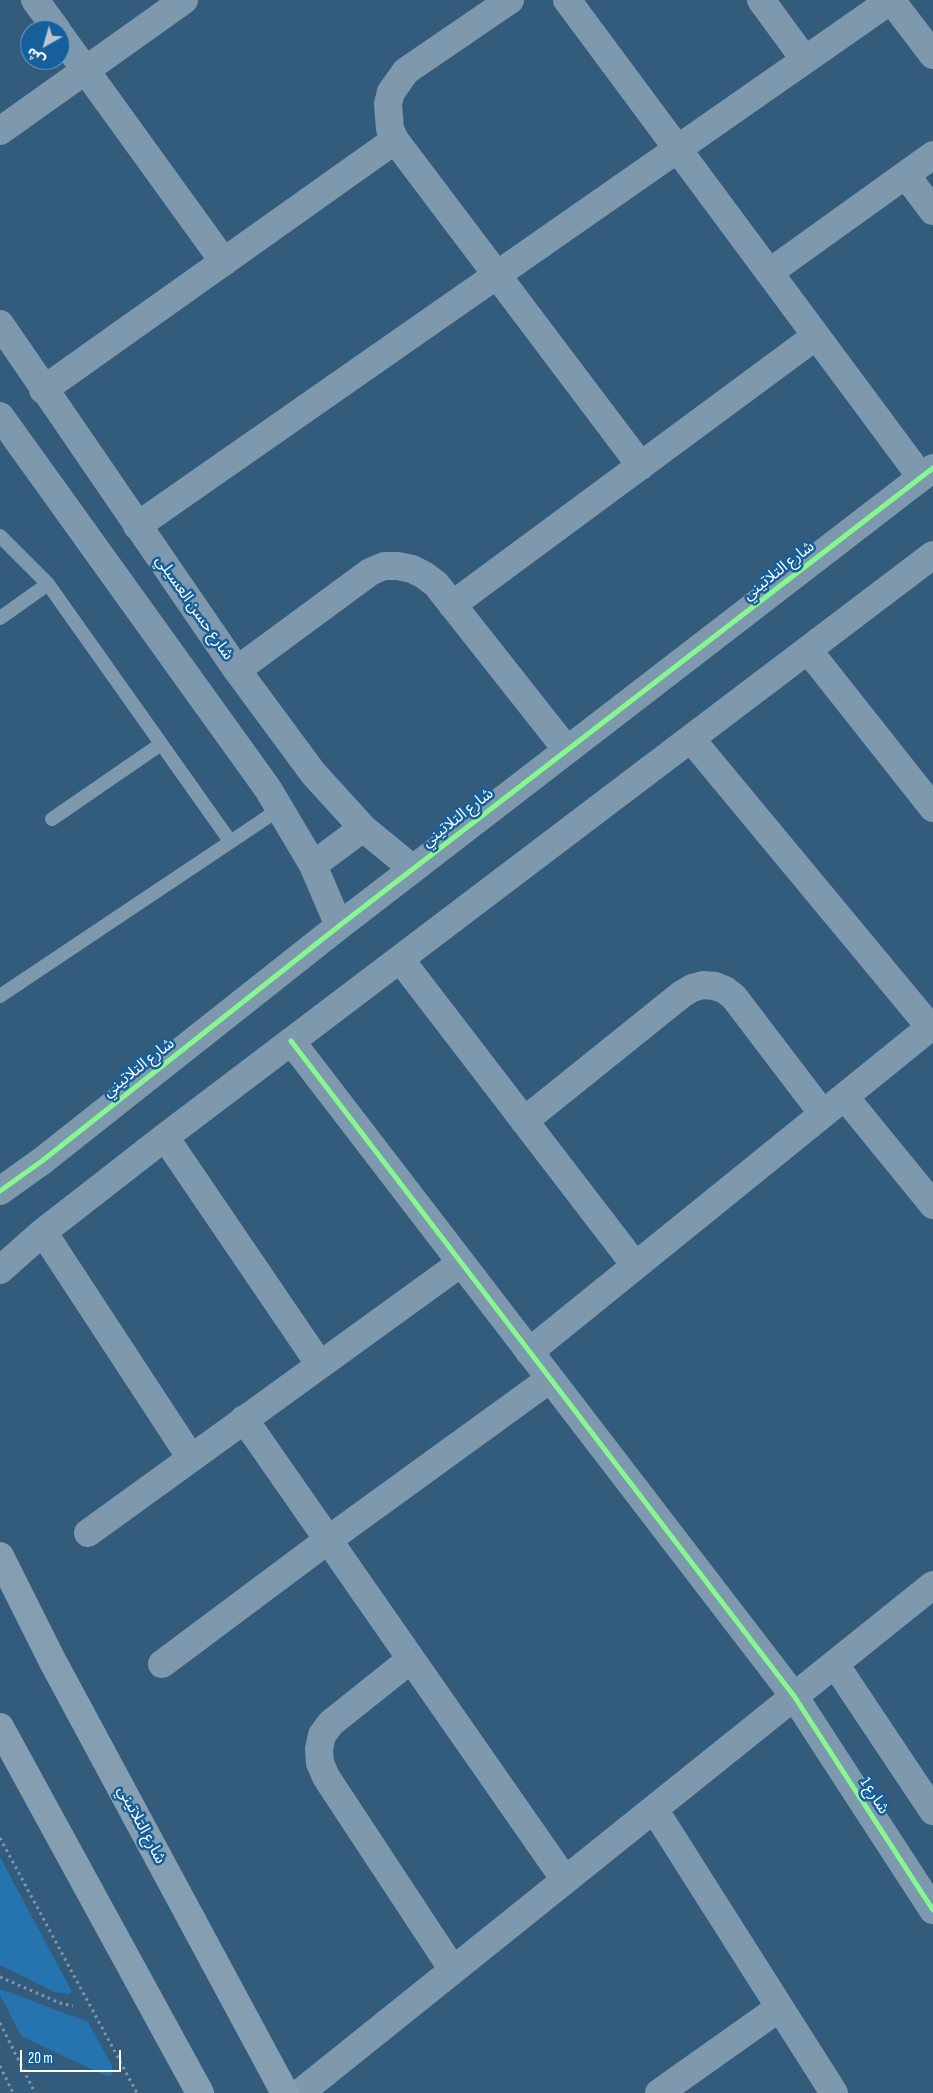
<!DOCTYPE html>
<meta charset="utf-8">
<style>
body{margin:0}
#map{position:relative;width:933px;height:2093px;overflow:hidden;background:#335c7c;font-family:"Sofia Sans Condensed","Noto Sans Arabic",sans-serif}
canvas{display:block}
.north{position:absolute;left:20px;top:20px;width:50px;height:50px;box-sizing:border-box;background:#155f9a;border:1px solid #739fc2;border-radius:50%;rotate:218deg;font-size:14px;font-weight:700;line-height:20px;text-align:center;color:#fff}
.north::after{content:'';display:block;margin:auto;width:18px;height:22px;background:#b8c6d1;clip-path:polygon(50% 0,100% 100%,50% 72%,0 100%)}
.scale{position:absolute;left:20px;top:2050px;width:101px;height:22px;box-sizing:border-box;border:2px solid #fff;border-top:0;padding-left:6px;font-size:15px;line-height:18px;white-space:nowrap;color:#fff;-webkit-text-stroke:4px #155f9a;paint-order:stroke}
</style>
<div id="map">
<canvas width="933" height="2093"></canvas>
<div class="north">ش</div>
<div class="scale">20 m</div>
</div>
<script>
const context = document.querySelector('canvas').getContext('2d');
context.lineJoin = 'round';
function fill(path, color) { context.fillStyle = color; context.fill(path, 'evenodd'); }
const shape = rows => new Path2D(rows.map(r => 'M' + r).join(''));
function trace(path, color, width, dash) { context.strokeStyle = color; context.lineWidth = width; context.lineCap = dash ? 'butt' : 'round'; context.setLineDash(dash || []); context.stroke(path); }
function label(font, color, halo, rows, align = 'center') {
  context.font = font + ' "Sofia Sans Condensed","Noto Sans Arabic",sans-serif'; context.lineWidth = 5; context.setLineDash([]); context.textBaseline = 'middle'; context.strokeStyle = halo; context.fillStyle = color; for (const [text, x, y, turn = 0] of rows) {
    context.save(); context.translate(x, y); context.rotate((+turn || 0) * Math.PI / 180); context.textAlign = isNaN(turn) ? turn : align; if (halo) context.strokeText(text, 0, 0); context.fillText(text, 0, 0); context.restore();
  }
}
fill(shape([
 [0,1857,72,1992,69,1994,55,1992,0,1965],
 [0,1989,88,2022,112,2066,112,2074,108,2076,104,2075,23,2037,19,2032,0,1995]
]), '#2674af');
trace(shape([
 [0,1838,137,2093],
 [0,1977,60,2003,73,2006],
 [0,2023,35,2093],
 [0,2066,13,2093]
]), '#7e98ae', 3, [2.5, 4]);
trace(shape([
 [0,536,48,584,230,841],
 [0,618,48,584],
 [52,819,161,744],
 [0,996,281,808]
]), '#7e98ae', 14);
trace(shape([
 [35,0,57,30],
 [510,0,406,71,391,92,388,104,390,129,395,140,641,466],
 [567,0,921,477],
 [761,0,805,60],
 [60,35,224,262],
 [0,131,184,0],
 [906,175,933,211],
 [770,272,933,155],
 [0,324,237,670,313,773,363,828,413,869],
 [43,390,395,140],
 [0,416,268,789,313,865,339,926],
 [137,526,891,0,933,55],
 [452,605,816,336],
 [808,650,933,808],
 [237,670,370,572,384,566,398,566,412,569,424,575,436,584,567,750],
 [691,739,930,1027],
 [313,865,363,828],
 [400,959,635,1265],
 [291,1041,794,1696,933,1910],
 [845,1097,933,1205],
 [524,1121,682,994,692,988,703,985,715,986,725,990,734,997,823,1114],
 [165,1137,320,1365],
 [0,1191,42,1161,339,926,933,468],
 [43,1232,191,1458],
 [0,1270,43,1232,165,1137,933,555],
 [529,1352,933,1025],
 [244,1419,565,1880],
 [88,1533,461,1263],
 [410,1660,331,1723,322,1735,319,1749,320,1763,326,1777,453,1970],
 [162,1664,328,1540,550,1379],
 [835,1664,933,1811],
 [654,1809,834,2093],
 [300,2093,933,1585],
 [659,2093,779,2008]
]), '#7e98ae', 28);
trace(shape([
 [0,1556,52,1660,285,2093],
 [0,1727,200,2093]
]), '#859eb2', 28);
trace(shape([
 [291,1041,794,1696,933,1910],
 [0,1191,42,1161,339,926,933,468]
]), '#87f88f', 5);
label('16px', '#fff', '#155f9a', [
 ["شارع التلاتيني",779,571,-38],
 ["شارع حسن العسيلي",194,608,55],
 ["شارع التلاتيني",458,818,-38],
 ["شارع التلاتيني",139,1068,-38],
 ["شارع 1",874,1796,57],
 ["شارع التلاتيني",141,1825,62]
]);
</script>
